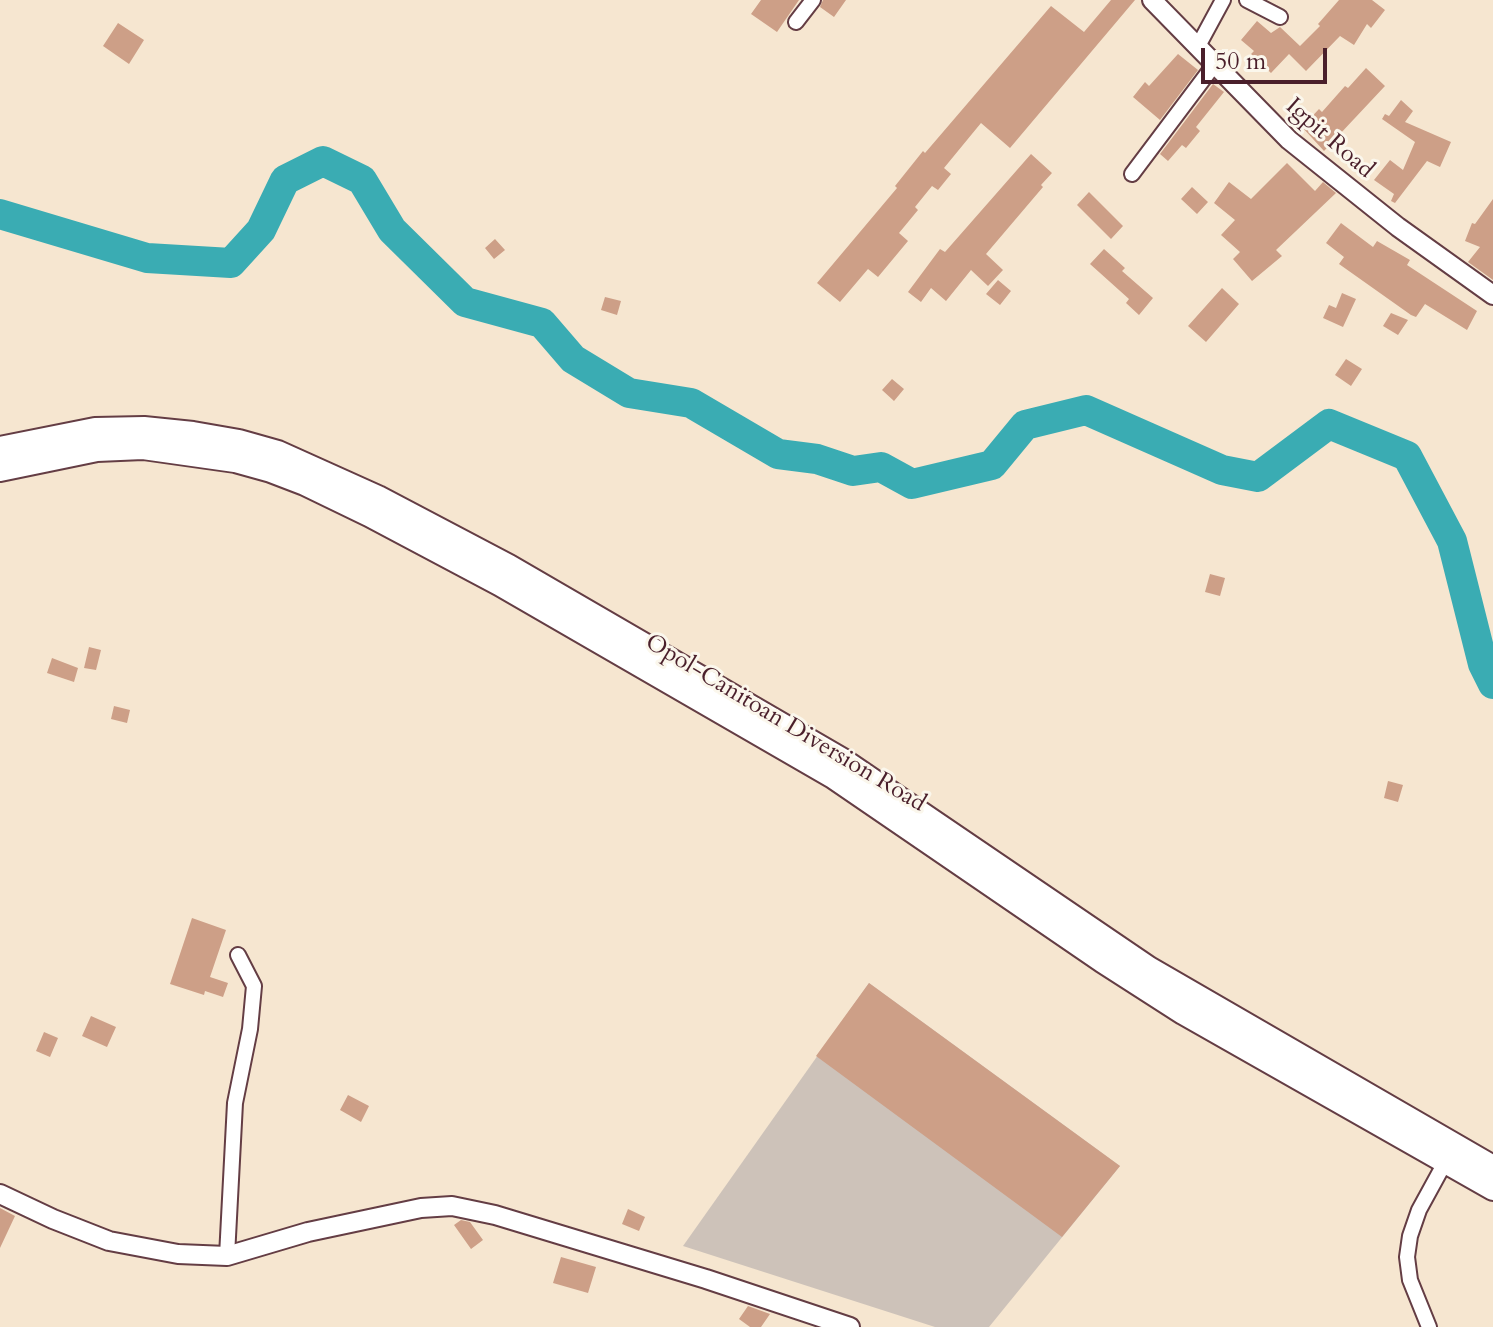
<!DOCTYPE html>
<style>
body{margin:0}
#map{position:relative;width:1493px;height:1327px;overflow:hidden;background:#f6e6d0;font-family:Cardo,serif}
canvas{display:block}
.scale{position:absolute;left:1201px;top:48px;width:126px;height:36px;box-sizing:border-box;border:4px solid #4a1f2b;border-top:0;padding-left:10px;font-size:24px;line-height:28px;white-space:nowrap;color:#4a1f2b;-webkit-text-stroke:6px #fbf7ec;paint-order:stroke}
</style>
<div id="map">
<canvas width="1493" height="1327"></canvas>
<div class="scale">50 m</div>
</div>
<script>
const context = document.querySelector('canvas').getContext('2d');
context.lineJoin = 'round';
function fill(path, color) { context.fillStyle = color; context.fill(path, 'evenodd'); }
const shape = rows => new Path2D(rows.map(r => 'M' + r).join(''));
function trace(path, color, width, dash) { context.strokeStyle = color; context.lineWidth = width; context.lineCap = dash ? 'butt' : 'round'; context.setLineDash(dash || []); context.stroke(path); }
function label(font, color, halo, rows, align = 'center') {
  context.font = font + ' Cardo,serif'; context.lineWidth = 6; context.setLineDash([]); context.textBaseline = 'middle'; context.strokeStyle = halo; context.fillStyle = color; for (const [text, x, y, turn = 0] of rows) {
    context.save(); context.translate(x, y); context.rotate((+turn || 0) * Math.PI / 180); context.textAlign = isNaN(turn) ? turn : align; if (halo) context.strokeText(text, 0, 0); context.fillText(text, 0, 0); context.restore();
  }
}
fill(shape([
 [869,983,1120,1166,989,1327,935,1327,683,1246]
]), '#cdc2b9');
trace(shape([
 [0,214,147,258,231,263,261,230,285,180,323,161,362,180,392,230,465,302,542,323,573,359,629,393,691,403,778,454,817,459,853,471,881,467,912,484,992,465,1025,425,1086,410,1222,470,1258,477,1329,424,1407,456,1452,541,1483,664,1493,684]
]), '#3aacb3', 30);
fill(shape([
 [761,0,799,0,777,32,751,14],
 [823,0,846,0,834,17,820,7],
 [1111,0,1135,0,1010,148,981,123,944,168,951,174,938,190,932,186,915,207,918,210,899,233,908,241,878,277,868,269,840,302,817,283,897,188,895,186,923,151,925,153,1051,6,1084,32],
 [1339,0,1372,0,1385,10,1371,28,1367,24,1354,45,1340,36,1306,71,1289,54,1271,73,1251,54,1254,51,1241,40,1257,21,1271,33,1280,27,1300,46,1320,26,1318,24],
 [118,23,144,40,129,64,103,46],
 [1178,54,1198,70,1160,120,1133,97,1145,82,1149,86],
 [1366,68,1385,86,1324,151,1302,127,1319,109,1322,112,1345,86,1348,88],
 [1213,84,1224,92,1196,127,1200,131,1186,148,1182,145,1168,161,1160,154],
 [1401,100,1413,111,1405,122,1451,142,1440,167,1427,161,1395,203,1391,201,1394,194,1374,180,1390,160,1403,170,1415,142,1382,119,1385,114,1389,116],
 [1031,154,1052,173,1041,185,1043,187,986,254,1003,270,988,286,971,270,946,301,931,288,921,302,908,292,940,249,945,252],
 [1287,163,1315,191,1323,182,1336,193,1276,250,1282,256,1252,281,1233,259,1240,252,1221,235,1235,220,1214,203,1229,182,1251,199],
 [1192,187,1208,202,1197,214,1181,199],
 [1089,192,1123,226,1111,239,1077,205],
 [1493,199,1493,280,1468,262,1480,247,1465,241,1472,223,1475,224],
 [1341,223,1373,247,1377,241,1410,260,1407,265,1477,311,1467,330,1425,304,1416,317,1411,315,1339,264,1344,257,1326,243],
 [495,239,505,250,494,259,485,248],
 [1104,249,1125,268,1122,271,1153,298,1139,315,1126,303,1129,299,1090,264],
 [998,280,1011,291,1000,305,986,294],
 [1222,288,1239,304,1206,342,1188,326],
 [1342,293,1356,299,1343,327,1323,318,1329,305,1336,308],
 [605,297,621,301,617,315,601,310],
 [1391,313,1408,320,1398,335,1383,326],
 [1346,359,1362,369,1351,386,1335,375],
 [892,379,904,389,894,401,882,390],
 [1210,574,1225,578,1220,596,1205,592],
 [89,647,101,650,96,670,84,668],
 [52,658,78,668,74,682,47,673],
 [114,706,130,710,127,723,111,719],
 [1388,781,1403,785,1398,802,1384,798],
 [192,918,226,930,210,977,228,983,223,997,205,991,204,995,170,984],
 [869,983,1120,1166,1062,1237,816,1056],
 [91,1016,116,1027,107,1047,82,1036],
 [44,1032,58,1038,50,1057,36,1051],
 [348,1095,369,1106,361,1122,340,1110],
 [0,1208,15,1216,0,1248],
 [628,1209,645,1217,639,1231,622,1224],
 [461,1220,470,1222,483,1240,471,1249,454,1225],
 [561,1257,596,1267,588,1293,553,1283],
 [748,1306,770,1314,761,1327,750,1327,739,1319]
]), '#cd9f87');
const minor = shape([
 [1247,0,1280,17],
 [796,22,813,0],
 [1197,48,1223,0],
 [1132,174,1214,65],
 [227,1256,235,1103,250,1029,254,986,238,955],
 [1429,1327,1410,1280,1407,1257,1410,1236,1419,1210,1448,1157]
]);
const tertiary = shape([
 [1152,0,1289,140,1398,227,1493,295],
 [0,1194,53,1219,109,1241,178,1254,227,1256,308,1232,421,1208,452,1206,495,1215,706,1279,850,1327]
]);
const primary = shape([
 [0,448,95,429,144,428,193,433,239,441,278,452,378,497,509,566,843,760,1149,968,1493,1167],
 [0,470,97,450,143,448,235,461,271,471,305,484,369,515,499,584,833,777,1102,961,1183,1013,1493,1189]
]);
trace(minor, '#643d44', 18);
trace(tertiary, '#643d44', 22);
trace(primary, '#643d44', 26);
trace(minor, '#fff', 14);
trace(tertiary, '#fff', 18);
trace(primary, '#fff', 22);
label('24px', '#4a1f2b', '#fbf7ec', [
 ["Igpit Road",1329,139,41],
 ["Opol-Canitoan Diversion Road",785,724,31]
]);
</script>
